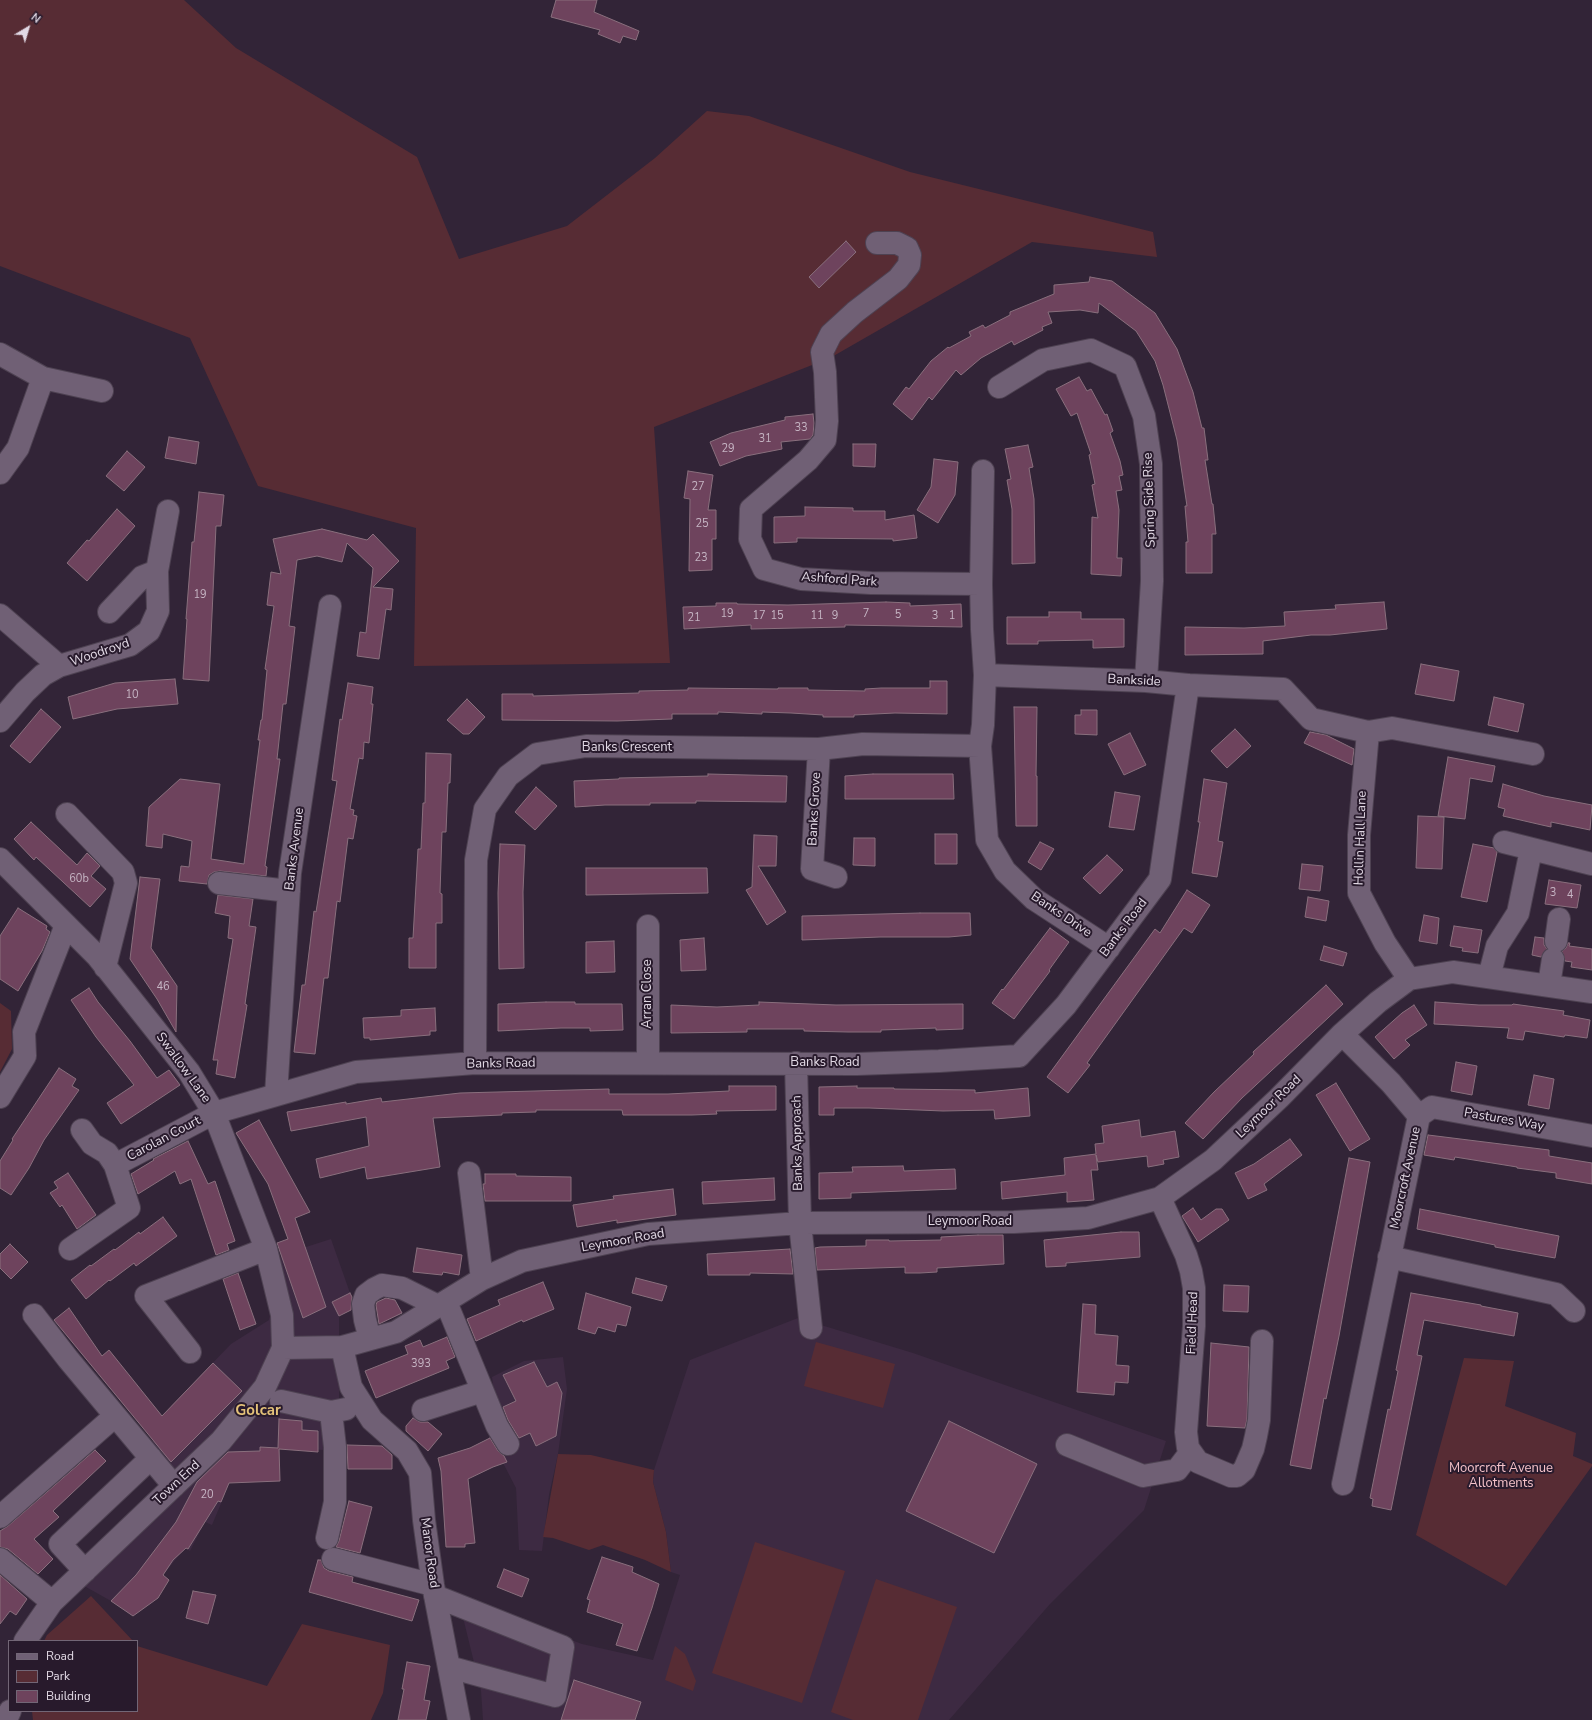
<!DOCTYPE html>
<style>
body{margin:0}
#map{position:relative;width:1592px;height:1720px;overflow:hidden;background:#322437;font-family:"Nunito Sans",sans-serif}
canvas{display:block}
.legend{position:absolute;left:8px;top:1640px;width:130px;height:72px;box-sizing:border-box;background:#281a2c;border:1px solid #726676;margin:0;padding:5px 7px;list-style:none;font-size:12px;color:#e2d9e5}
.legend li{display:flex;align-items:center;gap:8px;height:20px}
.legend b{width:20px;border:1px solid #726676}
.north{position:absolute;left:8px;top:8px;width:40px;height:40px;-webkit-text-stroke:3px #281a2c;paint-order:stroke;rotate:38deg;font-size:11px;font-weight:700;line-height:16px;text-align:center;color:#e2d9e5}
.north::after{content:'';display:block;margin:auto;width:14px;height:18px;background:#e2d9e5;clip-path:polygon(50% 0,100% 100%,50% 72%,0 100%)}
</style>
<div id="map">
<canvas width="1592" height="1720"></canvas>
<ul class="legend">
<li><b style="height:5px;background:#706075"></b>Road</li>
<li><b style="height:11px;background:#572c34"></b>Park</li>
<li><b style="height:11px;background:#6e435d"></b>Building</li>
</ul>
<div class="north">N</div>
</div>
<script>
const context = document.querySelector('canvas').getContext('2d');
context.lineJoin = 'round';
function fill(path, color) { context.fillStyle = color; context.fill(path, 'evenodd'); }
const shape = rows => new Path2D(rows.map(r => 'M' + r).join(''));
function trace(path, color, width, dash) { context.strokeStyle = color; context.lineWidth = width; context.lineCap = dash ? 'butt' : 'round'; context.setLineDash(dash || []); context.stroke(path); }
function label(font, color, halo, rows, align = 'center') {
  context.font = font + ' "Nunito Sans",sans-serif'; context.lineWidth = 4; context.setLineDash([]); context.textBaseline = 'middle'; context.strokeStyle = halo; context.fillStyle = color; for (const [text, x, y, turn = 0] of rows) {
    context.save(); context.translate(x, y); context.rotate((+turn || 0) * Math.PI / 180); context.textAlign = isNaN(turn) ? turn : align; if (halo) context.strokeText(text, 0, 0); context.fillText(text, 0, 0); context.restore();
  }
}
fill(shape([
 [331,1239,350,1293,332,1302,339,1316,339,1402,324,1450,280,1448,280,1481,226,1483,219,1491,225,1494,212,1525,205,1522,190,1551,185,1548,163,1575,169,1580,158,1598,133,1616,111,1601,70,1578,175,1475,151,1443,163,1430,176,1411,171,1406,231,1344,269,1320,281,1255],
 [798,1318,913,1353,1166,1441,1144,1510,1050,1604,949,1720,483,1720,481,1691,458,1597,582,1644,653,1660,680,1575,671,1572,666,1532,653,1482,654,1470,690,1360],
 [563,1357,567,1389,558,1454,549,1495,542,1551,519,1550,516,1488,502,1461,492,1377,524,1361]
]), '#3d2a42');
fill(shape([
 [0,0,184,0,236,48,417,157,459,259,567,226,655,158,707,111,749,116,910,172,1153,232,1157,257,1032,242,830,358,654,427,670,663,414,666,416,528,258,486,190,338,0,266],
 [0,1003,11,1011,12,1049,0,1072],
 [816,1342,895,1364,883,1408,804,1386],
 [1464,1358,1514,1361,1505,1406,1576,1433,1573,1456,1592,1464,1592,1466,1506,1586,1416,1535],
 [558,1454,591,1455,654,1470,653,1482,666,1532,671,1572,645,1560,603,1545,589,1550,553,1538,543,1537],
 [755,1542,845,1571,802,1703,712,1673],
 [876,1579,957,1607,918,1720,853,1720,831,1712],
 [91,1596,133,1641,44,1641,47,1635],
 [302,1624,390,1645,383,1693,371,1720,33,1720,32,1711,137,1711,137,1646,267,1686],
 [675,1646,685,1654,696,1681,693,1691,665,1680]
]), '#572c34');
const building = shape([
 [556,0,597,0,594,12,639,31,636,40,623,36,620,43,598,34,600,30,551,17,556,0],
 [846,241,856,252,819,288,809,277,846,241],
 [1090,277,1112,281,1155,313,1177,349,1193,392,1202,428,1204,428,1208,460,1205,460,1212,504,1213,504,1216,534,1212,534,1212,573,1186,573,1186,542,1188,542,1185,506,1187,506,1177,440,1163,385,1155,361,1136,331,1099,303,1098,313,1080,310,1048,312,1052,323,1042,327,1043,330,1014,345,1012,341,981,358,961,375,956,370,932,400,929,397,912,420,893,404,906,387,909,389,931,361,948,347,949,348,971,336,969,332,983,325,985,328,1010,315,1010,312,1054,294,1054,285,1089,282,1090,277],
 [1079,377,1087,391,1091,389,1105,415,1107,414,1113,431,1110,433,1120,461,1123,475,1119,476,1122,490,1116,491,1119,510,1117,558,1122,558,1121,576,1091,574,1092,517,1098,518,1092,485,1095,484,1089,455,1091,454,1077,413,1071,416,1056,389,1079,377],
 [813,414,814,423,813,435,810,439,781,442,782,449,746,456,720,466,710,442,731,433,785,420,785,417,813,414],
 [169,437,199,442,196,464,165,458,169,437],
 [853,444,876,444,875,467,853,466,853,444],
 [1028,445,1033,467,1029,468,1034,499,1035,563,1012,564,1012,509,1007,480,1011,479,1005,449,1028,445],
 [127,451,145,467,124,491,106,476,127,451],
 [934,459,958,462,955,495,938,523,917,510,931,487,934,459],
 [688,471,713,475,708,510,716,510,716,539,712,539,712,570,689,571,690,499,684,498,688,471],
 [199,492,224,495,221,526,216,526,209,681,183,679,187,619,186,619,192,542,194,542,199,492],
 [805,507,853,508,853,511,885,511,885,520,914,515,917,538,893,541,893,539,797,538,797,542,774,543,774,517,805,516,805,507],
 [117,509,135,526,87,581,67,563,87,540,89,541,117,509],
 [322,529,367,540,373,534,399,561,373,587,393,589,391,610,386,609,379,659,357,656,360,632,366,633,373,568,347,543,342,562,317,556,297,560,289,626,295,627,286,704,283,704,277,759,280,759,265,866,267,867,266,876,220,871,214,872,209,875,207,884,179,881,181,866,189,867,192,841,163,834,162,848,146,846,149,807,180,779,220,784,211,859,244,864,260,740,258,740,261,720,262,720,267,670,265,669,274,606,267,605,271,572,281,574,273,539,322,529],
 [886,602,910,603,910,606,961,604,962,627,845,625,845,627,751,629,751,625,684,629,683,607,716,606,716,603,737,603,737,604,788,605,886,602],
 [1384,602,1387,629,1330,635,1311,635,1263,641,1263,654,1185,655,1185,627,1244,628,1285,626,1284,612,1336,609,1335,605,1384,602],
 [1049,612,1081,612,1081,619,1124,619,1124,647,1093,648,1093,640,1038,641,1038,644,1007,644,1007,617,1049,617,1049,612],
 [1421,664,1459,671,1454,701,1415,694,1421,664],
 [175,679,178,704,117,709,73,719,68,697,115,683,175,679],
 [930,681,947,681,947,714,895,713,854,715,854,717,823,717,823,715,791,713,762,712,762,714,718,712,718,714,672,714,672,719,617,721,502,720,502,694,533,694,533,696,639,693,639,691,688,690,688,688,778,689,778,688,808,688,808,690,865,691,865,689,881,688,930,688,930,681],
 [348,683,373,687,371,704,373,704,369,743,364,742,363,759,359,758,350,809,354,810,353,815,357,816,353,839,348,838,340,902,337,901,328,978,324,978,315,1054,294,1052,302,985,305,985,311,936,314,911,316,912,337,781,332,780,340,719,342,720,348,683],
 [1494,697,1524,704,1518,732,1488,725,1494,697],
 [467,699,485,717,469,734,463,734,447,720,467,699],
 [1014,707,1037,707,1036,776,1037,776,1037,826,1016,826,1014,707],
 [41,709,61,727,30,763,10,746,41,709],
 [1081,710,1097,710,1097,735,1075,734,1075,715,1081,715,1081,710],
 [1235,729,1251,746,1227,768,1211,751,1235,729],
 [1310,732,1326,735,1354,749,1352,765,1304,743,1310,732],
 [1130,733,1146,765,1124,775,1108,744,1130,733],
 [426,753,451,754,450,783,448,783,446,832,442,832,440,893,442,894,442,923,436,923,436,968,409,968,409,938,413,938,418,849,421,849,423,803,425,803,426,753],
 [1448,757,1495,766,1492,782,1470,778,1465,819,1438,816,1448,757],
 [708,774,787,776,786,802,696,801,696,803,650,803,650,805,605,805,575,807,574,781,619,779,619,778,708,776,708,774],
 [873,774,953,774,954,799,845,799,845,776,873,774],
 [1204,779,1227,783,1218,841,1223,842,1217,877,1192,873,1200,822,1198,822,1204,779],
 [1503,784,1544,796,1592,805,1590,830,1551,822,1551,827,1542,825,1503,816,1505,809,1498,807,1503,784],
 [536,787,557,806,535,830,515,812,536,787],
 [1115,792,1140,796,1134,830,1109,827,1115,792],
 [1418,816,1444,817,1442,869,1416,868,1418,816],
 [31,822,77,865,87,853,100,866,91,876,106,889,90,907,36,857,34,860,14,839,31,822],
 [935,834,957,834,957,864,935,864,935,834],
 [754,835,777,836,776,866,758,866,786,912,767,925,746,890,752,887,754,835],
 [854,838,875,838,875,866,853,865,854,838],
 [1040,842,1054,849,1041,870,1028,862,1040,842],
 [500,844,525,845,523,892,524,968,499,969,498,893,500,844],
 [1473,844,1494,848,1497,852,1487,902,1461,897,1473,844],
 [1107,855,1123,870,1100,894,1083,878,1107,855],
 [1302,864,1323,866,1320,891,1299,889,1302,864],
 [586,868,707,868,708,893,586,895,586,868],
 [140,877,160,879,151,948,177,986,176,1032,157,999,130,959,140,877],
 [1549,880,1581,885,1577,908,1545,904,1549,880],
 [1187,890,1210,905,1192,933,1184,928,1087,1063,1090,1065,1068,1093,1047,1077,1155,929,1160,933,1187,890],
 [218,895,253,899,249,926,256,927,245,1004,247,1005,235,1078,216,1074,218,1060,213,1060,233,939,228,938,230,916,215,913,218,895],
 [1308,897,1329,901,1326,921,1305,917,1308,897],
 [18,908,47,926,46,929,50,932,42,951,18,991,0,979,0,936,18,908],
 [920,913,970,913,971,935,949,937,880,937,802,940,802,916,920,913],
 [1424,915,1439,918,1437,944,1419,941,1424,915],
 [1454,926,1482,930,1478,953,1462,951,1463,948,1450,946,1454,926],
 [1050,928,1069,942,1049,970,1050,971,1014,1019,992,1003,1002,989,1003,990,1050,928],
 [1535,937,1544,938,1544,945,1547,949,1541,957,1532,955,1535,937],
 [704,938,706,970,681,971,680,940,704,938],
 [614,941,615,972,586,973,586,942,614,941],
 [1568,943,1570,943,1569,946,1592,949,1592,970,1571,967,1572,962,1565,961,1562,951,1566,948,1568,943],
 [1324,946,1347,953,1343,966,1320,960,1324,946],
 [1326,985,1343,1004,1242,1098,1203,1139,1185,1123,1214,1092,1254,1054,1253,1052,1326,985],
 [89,988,98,1002,130,1041,157,1078,169,1070,180,1085,121,1124,107,1103,134,1085,96,1037,71,1000,89,988],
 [546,1002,575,1002,575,1004,622,1004,623,1030,590,1031,590,1028,561,1028,498,1031,498,1004,546,1002],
 [759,1002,836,1005,963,1004,963,1029,936,1030,936,1028,881,1030,881,1032,848,1032,804,1031,804,1029,747,1029,747,1032,671,1033,671,1005,717,1007,759,1005,759,1002],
 [1435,1002,1479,1005,1512,1005,1513,1004,1564,1011,1563,1015,1590,1020,1587,1038,1565,1035,1564,1037,1525,1031,1523,1040,1507,1038,1509,1028,1434,1024,1435,1002],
 [1414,1005,1427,1025,1405,1040,1410,1045,1394,1059,1375,1037,1402,1013,1414,1005],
 [435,1008,436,1031,430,1031,430,1035,370,1040,370,1038,364,1038,363,1018,401,1016,401,1010,435,1008],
 [1456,1062,1477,1066,1472,1095,1451,1091,1456,1062],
 [59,1068,76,1079,72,1086,79,1090,44,1140,29,1168,11,1195,0,1188,0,1161,13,1140,12,1139,59,1068],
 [1534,1075,1554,1079,1549,1109,1528,1105,1534,1075],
 [1336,1083,1370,1139,1350,1151,1316,1095,1336,1083],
 [729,1086,776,1086,776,1110,716,1111,717,1114,692,1115,623,1115,622,1110,536,1110,536,1112,502,1113,502,1115,433,1118,440,1167,367,1179,365,1167,320,1178,316,1159,369,1146,366,1117,291,1131,287,1112,346,1102,346,1104,381,1098,382,1102,460,1093,609,1089,609,1094,668,1094,729,1091,729,1086],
 [857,1086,857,1088,894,1088,894,1089,975,1090,975,1093,1028,1088,1030,1116,995,1119,994,1110,943,1111,869,1108,834,1108,834,1115,819,1115,819,1087,857,1086],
 [259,1120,310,1212,295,1218,326,1307,303,1318,277,1243,288,1239,268,1184,236,1133,259,1120],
 [1139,1120,1141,1137,1175,1131,1179,1157,1163,1160,1164,1164,1148,1167,1147,1156,1098,1162,1096,1155,1098,1170,1091,1170,1094,1200,1067,1202,1067,1192,1002,1199,1001,1182,1065,1175,1064,1158,1096,1154,1095,1144,1104,1143,1102,1126,1139,1120],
 [1428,1135,1549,1150,1549,1156,1592,1163,1592,1184,1556,1178,1556,1173,1517,1168,1517,1167,1455,1157,1454,1160,1424,1155,1428,1135],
 [1290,1139,1302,1155,1264,1184,1267,1190,1248,1199,1235,1173,1254,1164,1290,1139],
 [188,1141,208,1184,215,1181,235,1241,227,1244,229,1250,216,1255,191,1179,180,1184,175,1171,138,1194,131,1174,154,1160,153,1159,188,1141],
 [1349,1158,1370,1162,1339,1336,1326,1399,1324,1398,1311,1469,1290,1465,1349,1158],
 [903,1166,904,1171,955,1169,956,1189,851,1193,851,1198,819,1199,819,1173,853,1172,852,1167,903,1166],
 [68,1173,96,1215,77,1229,62,1205,60,1207,50,1193,58,1188,54,1182,68,1173],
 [485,1174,516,1174,516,1176,571,1177,571,1201,485,1201,483,1184,485,1184,485,1174],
 [774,1178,775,1200,703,1204,702,1182,774,1178],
 [673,1189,676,1215,617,1223,617,1220,577,1227,573,1205,614,1199,613,1196,673,1189],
 [1193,1208,1201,1220,1216,1209,1222,1209,1229,1220,1198,1242,1182,1216,1193,1208],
 [1420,1209,1559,1236,1555,1258,1495,1247,1495,1245,1417,1229,1420,1209],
 [163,1217,177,1236,136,1266,134,1263,110,1281,109,1280,86,1299,71,1280,90,1265,91,1266,114,1249,115,1250,139,1232,140,1234,163,1217],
 [1121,1232,1139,1232,1140,1257,1066,1263,1066,1266,1046,1267,1044,1240,1121,1232],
 [978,1235,1003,1235,1004,1264,937,1268,937,1272,920,1273,905,1273,905,1267,817,1270,815,1248,820,1247,866,1246,866,1240,889,1240,889,1241,941,1240,941,1237,978,1235],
 [10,1244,28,1262,11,1279,0,1268,0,1254,10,1244],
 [417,1248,462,1255,459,1275,443,1272,442,1275,413,1272,417,1248],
 [790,1249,793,1274,750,1273,750,1275,708,1275,707,1254,790,1249],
 [238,1273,256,1324,240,1330,223,1279,238,1273],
 [636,1278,667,1286,662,1301,632,1293,636,1278],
 [543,1282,554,1309,523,1322,522,1320,476,1341,467,1319,500,1305,498,1300,543,1282],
 [1224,1285,1249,1286,1248,1312,1223,1311,1224,1285],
 [350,1293,352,1297,351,1310,339,1316,332,1302,350,1293],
 [586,1293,631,1307,626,1326,617,1324,615,1332,598,1327,595,1334,578,1329,586,1293],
 [1411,1293,1481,1305,1481,1306,1518,1313,1514,1336,1424,1320,1417,1355,1422,1356,1391,1510,1372,1506,1373,1499,1370,1498,1388,1409,1390,1410,1398,1371,1396,1370,1411,1293],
 [386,1298,395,1300,402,1313,379,1324,376,1305,377,1302,386,1298],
 [1083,1304,1096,1305,1095,1334,1118,1336,1116,1365,1129,1366,1128,1383,1115,1382,1114,1395,1077,1392,1083,1304],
 [69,1308,102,1356,109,1350,162,1416,213,1363,242,1391,171,1462,54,1320,69,1308],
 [447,1337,455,1357,446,1361,449,1368,376,1398,365,1371,408,1354,405,1346,420,1340,423,1347,447,1337],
 [1211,1343,1249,1347,1247,1419,1245,1428,1207,1426,1211,1343],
 [534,1362,547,1387,557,1382,562,1393,556,1436,536,1446,530,1433,519,1438,508,1420,503,1407,516,1401,503,1375,534,1362],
 [413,1418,420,1422,428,1422,442,1434,428,1451,406,1431,406,1426,413,1418],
 [279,1419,302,1421,302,1430,318,1431,318,1452,279,1449,280,1481,229,1483,221,1502,218,1501,188,1549,186,1548,173,1560,163,1575,169,1580,158,1598,133,1616,111,1601,136,1575,176,1522,197,1482,228,1452,260,1451,260,1447,278,1448,279,1419],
 [949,1421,1037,1464,994,1553,906,1511,949,1421],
 [490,1438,498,1451,504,1456,507,1462,493,1467,468,1479,475,1543,465,1544,465,1547,446,1547,441,1471,438,1458,470,1448,490,1438],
 [347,1445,382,1446,392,1455,392,1469,348,1469,347,1445],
 [95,1450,106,1461,53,1511,59,1517,34,1539,53,1559,38,1574,8,1549,0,1547,0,1531,8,1526,95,1450],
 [349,1501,372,1507,360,1553,336,1547,339,1541,349,1501],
 [602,1557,633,1567,632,1572,659,1584,652,1608,637,1651,616,1645,623,1624,587,1612,590,1600,587,1599,602,1557],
 [318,1560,321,1560,324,1568,329,1571,353,1577,352,1582,419,1600,412,1621,309,1592,318,1560],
 [504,1569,529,1579,522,1597,497,1587,504,1569],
 [0,1575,27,1599,16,1615,10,1611,0,1624,0,1575],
 [193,1591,216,1595,208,1624,186,1618,193,1591],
 [407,1662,430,1666,424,1700,430,1701,426,1720,398,1720,404,1689,402,1689,407,1662],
 [574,1680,641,1702,635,1720,561,1720,574,1680]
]);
fill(building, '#6e435d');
trace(building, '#896f7d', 1);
const minor = shape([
 [877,243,897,243,907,248,910,255,909,265,898,279,855,312,831,334,822,352,825,372,827,421,825,440,808,460,751,509,750,539,764,569,801,579,871,583,981,584],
 [0,354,43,378],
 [999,387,1043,360,1091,350,1125,366,1144,416,1151,464,1152,581,1146,681],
 [0,473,18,448,43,378,102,391],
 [109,612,142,577,157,571],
 [0,615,59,666,130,645,149,631,158,611,157,571,168,511],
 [985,675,1146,681,1188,685,1283,689,1311,719,1368,732,1392,728,1533,754],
 [0,721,25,692,43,675,59,666],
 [1368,732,1359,835,1359,893,1385,943,1409,979],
 [980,746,987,840,1005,871,1034,899,1109,948],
 [819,749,812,869,836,877],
 [67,814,123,872,126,883,105,967],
 [1504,842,1592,864],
 [0,859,97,956,189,1072,214,1113,266,1249,282,1315,283,1348,265,1387,221,1441,52,1602,25,1641],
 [219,883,289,891],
 [1556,941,1559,919],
 [1489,977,1497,946,1518,913,1531,850],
 [1549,985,1553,959],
 [1342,1034,1391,1083,1419,1116,1343,1484],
 [475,1063,476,860,485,809,508,776,537,754,586,746,819,749,863,744,980,746,983,725,985,675,982,629,981,584,983,471],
 [648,1063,648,926],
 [796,1063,800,1223,811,1328],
 [276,1095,290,873,330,606],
 [0,1097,25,1056,24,1032,66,925],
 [1419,1116,1432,1107,1592,1136],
 [82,1130,92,1144,107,1153,115,1165,214,1113,356,1072,475,1063,857,1064,939,1061,1019,1056,1066,1005,1160,879,1188,685],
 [469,1173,482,1279],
 [1160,1198,1186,1255,1191,1271,1194,1288,1194,1326,1186,1432,1188,1448,1198,1462,1231,1476,1237,1476,1244,1470,1253,1449,1256,1436,1259,1420,1262,1341],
 [70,1249,129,1208,115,1165],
 [1389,1257,1556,1294,1574,1311],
 [446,1302,497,1426,508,1444],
 [34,1315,68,1359,174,1486],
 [370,1339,365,1320,363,1304,366,1295,374,1289,382,1285,402,1288,438,1306],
 [342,1347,351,1387,372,1420,407,1451,420,1473,424,1520,433,1585,459,1720],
 [283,1348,342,1347,396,1332,482,1279,522,1261,648,1234,800,1223,1014,1222,1088,1218,1160,1198,1213,1160,1279,1098,1342,1034,1378,1002,1409,979,1453,972,1592,992],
 [190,1352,146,1296,266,1249],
 [281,1401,331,1412,346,1409],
 [423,1410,482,1391],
 [1067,1445,1143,1476,1177,1470,1190,1453],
 [0,1517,115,1416],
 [327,1538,335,1502,335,1447,331,1412],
 [0,1559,52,1602],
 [333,1559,433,1585],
 [85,1571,60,1544,151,1458],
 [435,1596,563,1647,555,1696,449,1667],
 [6,1720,10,1711]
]);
trace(minor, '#4e4252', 24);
trace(minor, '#706075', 22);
label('11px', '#c5b4c3', null, [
 ["33",801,428],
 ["31",765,439],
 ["29",728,449],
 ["27",698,487],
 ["25",702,524],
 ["23",701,558],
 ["19",200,595],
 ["19",727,614],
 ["7",866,614],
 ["5",898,615],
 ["17",759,616],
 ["15",777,616],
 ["11",817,616],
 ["9",835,616],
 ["3",935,616],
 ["1",952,616],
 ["21",694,618],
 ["10",132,695],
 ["60b",79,879],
 ["3",1553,893],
 ["4",1570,895],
 ["46",163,987],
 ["393",421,1364],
 ["20",207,1495]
]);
label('13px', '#e2d9e5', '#281a2c', [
 ["Spring Side Rise",1150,500,-92],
 ["Ashford Park",839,580,4],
 ["Woodroyd",100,653,-19],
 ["Bankside",1134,681,3],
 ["Banks Crescent",627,748],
 ["Banks Grove",815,809,-87],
 ["Hollin Hall Lane",1361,838,-88],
 ["Banks Avenue",295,849,-83],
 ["Banks Drive",1061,915,34],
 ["Banks Road",1124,928,-53],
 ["Arran Close",648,994,-90],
 ["Banks Road",825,1063],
 ["Banks Road",501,1064,-1],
 ["Swallow Lane",183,1068,54],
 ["Leymoor Road",1269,1107,-44],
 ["Pastures Way",1504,1120,10],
 ["Carolan Court",164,1139,-28],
 ["Banks Approach",798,1143,-91],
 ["Moorcroft Avenue",1406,1178,-78],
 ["Leymoor Road",970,1222],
 ["Leymoor Road",623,1241,-10],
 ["Field Head",1193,1323,-88],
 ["Town End",177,1483,-43],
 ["Manor Road",429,1553,82]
]);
label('13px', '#f5c2c9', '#281a2c', [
 ["Moorcroft Avenue",1501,1469],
 ["Allotments",1501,1484]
]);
label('bold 15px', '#e4c279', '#281a2c', [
 ["Golcar",258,1411]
]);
</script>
